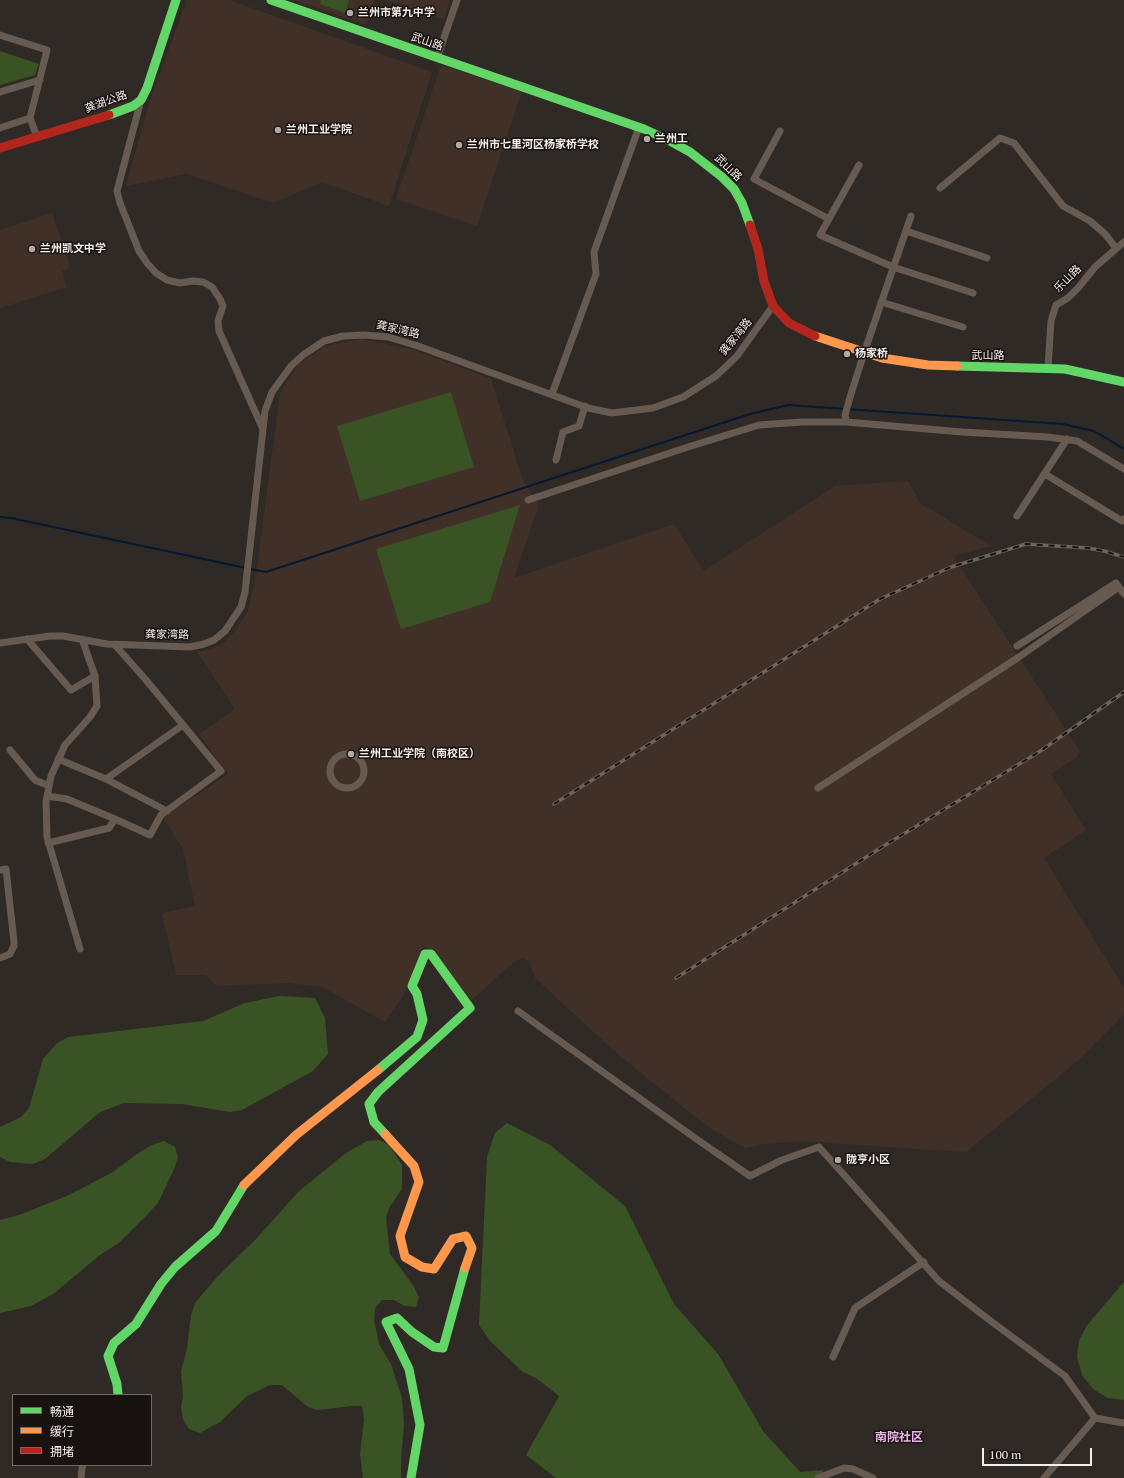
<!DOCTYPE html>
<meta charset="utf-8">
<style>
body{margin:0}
#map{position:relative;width:1124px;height:1478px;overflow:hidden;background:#302a27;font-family:"PT Serif","Noto Sans SC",serif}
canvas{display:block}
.legend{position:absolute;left:12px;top:1394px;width:140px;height:72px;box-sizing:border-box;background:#181310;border:1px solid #706a67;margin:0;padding:5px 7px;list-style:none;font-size:12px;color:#f5ede9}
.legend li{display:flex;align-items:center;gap:8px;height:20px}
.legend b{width:20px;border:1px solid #706a67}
.scale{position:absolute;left:982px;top:1448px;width:110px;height:18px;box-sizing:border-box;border:2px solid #f5ede9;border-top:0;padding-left:5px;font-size:12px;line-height:14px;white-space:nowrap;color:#f5ede9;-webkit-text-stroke:3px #181310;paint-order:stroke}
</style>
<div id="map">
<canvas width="1124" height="1478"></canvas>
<ul class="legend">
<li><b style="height:5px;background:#63d668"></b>畅通</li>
<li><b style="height:5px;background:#ff974d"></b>缓行</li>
<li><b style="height:5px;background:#b3261e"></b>拥堵</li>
</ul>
<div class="scale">100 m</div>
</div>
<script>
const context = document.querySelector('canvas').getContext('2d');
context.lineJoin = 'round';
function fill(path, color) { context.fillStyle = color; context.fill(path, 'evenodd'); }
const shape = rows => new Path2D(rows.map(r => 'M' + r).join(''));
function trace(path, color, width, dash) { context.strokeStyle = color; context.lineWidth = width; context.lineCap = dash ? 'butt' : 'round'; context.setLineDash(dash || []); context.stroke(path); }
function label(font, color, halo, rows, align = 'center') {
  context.font = font + ' "PT Serif","Noto Sans SC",serif'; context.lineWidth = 3; context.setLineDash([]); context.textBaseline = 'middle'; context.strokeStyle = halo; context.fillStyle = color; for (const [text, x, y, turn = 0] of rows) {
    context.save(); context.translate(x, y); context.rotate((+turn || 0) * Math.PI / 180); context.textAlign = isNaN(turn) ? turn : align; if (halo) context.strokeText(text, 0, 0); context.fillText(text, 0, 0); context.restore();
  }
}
fill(shape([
 [187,0,229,0,432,72,389,206,322,182,273,203,187,174,126,186,151,97],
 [293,0,375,0,366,25],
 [387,0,450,0,444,19],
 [441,65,522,92,477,226,396,199],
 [52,213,70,268,62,271,67,287,0,308,0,230],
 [361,339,412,349,491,379,523,480,539,504,514,578,674,524,704,571,835,486,908,481,920,503,991,546,953,556,1080,751,1076,758,1051,774,1086,830,1044,858,1124,988,1124,1014,1079,1060,966,1152,800,1141,764,1144,745,1148,708,1127,621,1057,535,978,529,961,523,958,515,961,472,1000,461,990,451,973,431,949,423,946,404,995,385,1022,322,987,287,983,216,986,205,975,176,975,162,913,195,906,183,849,163,818,228,774,199,734,235,709,197,652,211,649,221,645,232,635,248,611,256,575,280,393,298,365,323,347]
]), '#403028');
fill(shape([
 [321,0,349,0,345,13,320,4],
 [0,51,39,64,35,75,0,85],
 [451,392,474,467,360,501,337,426],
 [520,505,490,602,401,629,376,549],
 [279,996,315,998,325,1018,328,1054,313,1071,242,1110,230,1112,182,1104,124,1103,100,1112,45,1159,33,1164,10,1162,0,1157,0,1127,21,1117,29,1108,43,1059,57,1043,68,1037,203,1021,245,1003],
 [507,1123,550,1145,625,1206,674,1304,718,1354,763,1431,800,1472,824,1470,817,1478,556,1478,526,1455,559,1396,536,1378,523,1372,490,1341,479,1325,487,1157,495,1133],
 [379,1140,389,1145,402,1165,402,1189,389,1208,386,1218,390,1254,413,1285,419,1297,416,1307,405,1306,394,1300,382,1300,375,1308,374,1320,379,1344,391,1364,402,1398,404,1424,401,1460,401,1478,363,1478,360,1454,364,1419,362,1406,352,1406,318,1410,308,1407,282,1385,270,1385,247,1396,220,1422,200,1433,189,1429,183,1419,181,1407,183,1397,181,1371,187,1349,191,1315,195,1303,217,1277,256,1239,298,1192,346,1153,367,1141],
 [164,1141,175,1147,178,1157,174,1169,158,1203,143,1219,120,1242,100,1255,53,1294,31,1306,0,1313,0,1220,22,1214,69,1195,113,1172,137,1154,152,1145],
 [1124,1282,1124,1400,1108,1398,1093,1389,1082,1375,1077,1357,1079,1340,1088,1324]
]), '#3a5324');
trace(shape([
 [0,517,11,518,246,568],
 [250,569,266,572,750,414,788,405,1063,424,1094,431,1124,449]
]), '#041a31', 2);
trace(shape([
 [0,35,47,50,30,118,37,137],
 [437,58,457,0],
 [0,92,40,80],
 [141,100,117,191,120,203,139,251,147,263,156,273,167,280,180,283,193,281,203,282,212,287,220,299,223,306,218,321,219,331,262,427],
 [0,128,30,118],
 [780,131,754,179,829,219],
 [859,165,820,235,893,267,973,293],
 [940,188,1000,138,1014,143,1063,206,1090,221,1105,234,1116,248],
 [906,231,987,258],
 [881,302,963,327],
 [1048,368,1051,321,1056,305,1068,298,1078,288,1095,267,1124,242],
 [552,394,596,274,594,252,639,127],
 [846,422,962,432,1048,437,1077,441,1124,469],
 [556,460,563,432,579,426,585,406],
 [1045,474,1122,521,1124,519],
 [528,500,688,447,759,425,802,422,846,422,845,415,851,394,864,353,911,216],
 [1017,516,1067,439],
 [27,639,71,690,95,676],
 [0,643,50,636,63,636,107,644,190,647,204,644,214,640,225,631,241,607,245,592,265,411,272,392,291,366,303,355,324,341,343,336,364,335,388,337,418,346,588,408,612,413,653,408,683,397,716,376,737,356,773,306],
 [1017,646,1116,583,1124,594],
 [10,750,35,780,49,786],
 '330 771a17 17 0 1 1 34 0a17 17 0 1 1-34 0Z',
 [58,759,106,779,167,811],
 [106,779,183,725],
 [818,788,1019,657,1119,587],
 [47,796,67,799,115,819,109,828,48,843],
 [115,819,150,835,161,815,221,771,146,680,115,645],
 [0,870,6,869,14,942,14,946,10,954,0,958],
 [80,949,47,837,46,802,51,776,65,745,90,717,97,706,95,676,82,639],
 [518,1011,695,1138,750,1176,782,1160,819,1147,939,1281,988,1319,1065,1376,1095,1418,1124,1423],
 [833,1357,855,1308,924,1262],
 [81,1478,82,1468,83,1465],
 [818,1478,844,1468,853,1469,873,1478],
 [1044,1478,1095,1418]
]), '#675a50', 7);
trace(shape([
 [271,0,644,129,670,141,690,152,722,177,734,189,742,203,750,225],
 [109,115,133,106,141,100,147,88,176,0],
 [957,366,1065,369,1124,382],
 [378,1070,417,1037,423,1020,417,994,412,986,425,954,431,954,470,1008,378,1092,369,1104,374,1122,385,1134],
 [118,1395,117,1384,108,1356,114,1343,136,1324,161,1284,175,1267,216,1231,244,1185],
 [411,1478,420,1425,409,1369,386,1322,397,1318,412,1332,434,1347,443,1348,465,1268]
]), '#63d668', 9);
trace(shape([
 [815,336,882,358,928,365,957,366],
 [385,1134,414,1166,419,1182,400,1236,405,1257,422,1267,434,1269,453,1239,466,1236,472,1248,465,1268],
 [244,1185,296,1135,378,1070]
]), '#ff974d', 9);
trace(shape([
 [0,148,109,115],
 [750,225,758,249,764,281,773,306,789,323,815,336]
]), '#b3261e', 9);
const rail = shape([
 [554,804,880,599,951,567,1026,544,1088,548,1104,551,1124,557],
 [676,978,882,847,1039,752,1124,692]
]);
trace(rail, '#6d645d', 3.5);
trace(rail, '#181310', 2, [6]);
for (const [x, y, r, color] of [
 [350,13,4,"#b0a9a5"],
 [278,130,4,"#b0a9a5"],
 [647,139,4,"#b0a9a5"],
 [459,145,4,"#b0a9a5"],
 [32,249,4,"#b0a9a5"],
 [847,354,4,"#b0a9a5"],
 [351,754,4,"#b0a9a5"],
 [838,1160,4,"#b0a9a5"]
]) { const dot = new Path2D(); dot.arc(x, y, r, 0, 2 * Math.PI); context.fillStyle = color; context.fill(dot); trace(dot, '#181310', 1.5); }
label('bold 11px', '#f5ede9', '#181310', [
 ["兰州市第九中学",358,13],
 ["兰州工业学院",286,130],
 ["兰州工",655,139],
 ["兰州市七里河区杨家桥学校",467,145],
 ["兰州凯文中学",40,249],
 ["杨家桥",855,354],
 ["兰州工业学院（南校区）",359,754],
 ["陇亨小区",846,1160]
], 'left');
label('11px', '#f5ede9', '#181310', [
 ["武山路",427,42,19],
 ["龚湖公路",106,102,-20],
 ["武山路",728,168,44],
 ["乐山路",1068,279,-45],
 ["龚家湾路",398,330,13],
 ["龚家湾路",736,337,-51],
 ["武山路",988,356],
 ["龚家湾路",167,635,1]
]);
label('bold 12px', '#edb3ec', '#181310', [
 ["南院社区",899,1438]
]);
</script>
